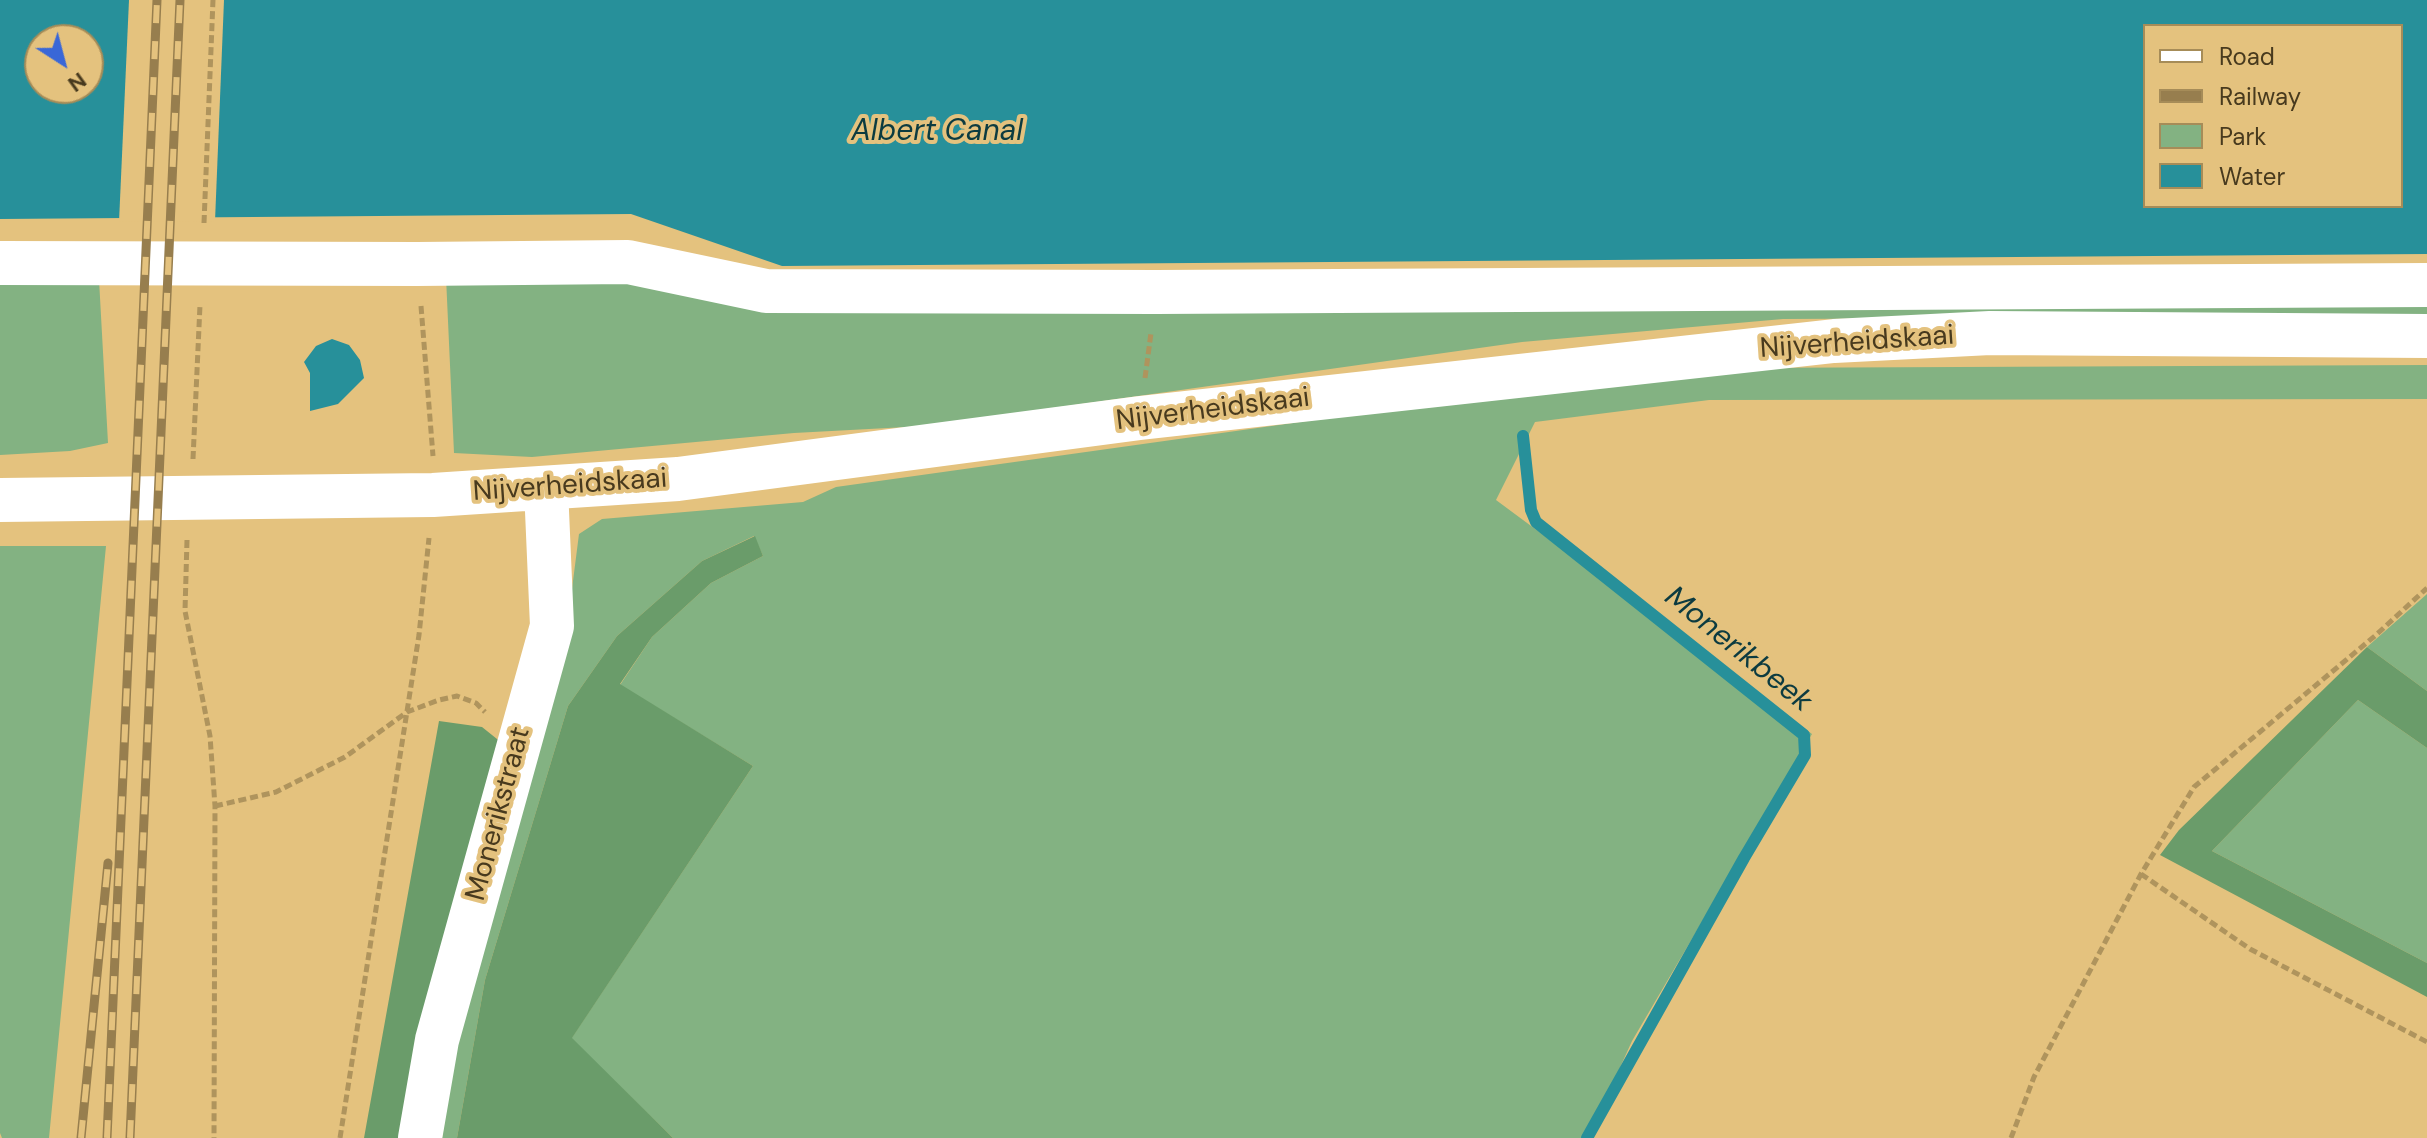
<!DOCTYPE html>
<style>
body{margin:0}
#map{position:relative;width:2427px;height:1138px;overflow:hidden;background:#e4c27e;font-family:"DM Sans",sans-serif}
canvas{display:block}
.legend{position:absolute;left:2143px;top:24px;width:260px;height:184px;box-sizing:border-box;background:#e4c27e;border:2px solid #a68c58;margin:0;padding:10px 14px;list-style:none;font-size:24px;color:#483a1e}
.legend li{display:flex;align-items:center;gap:16px;height:40px}
.legend b{width:40px;border:2px solid #a68c58}
.north{position:absolute;left:24px;top:24px;width:80px;height:80px;box-sizing:border-box;background:#e4c27e;border:2px solid #a68c58;border-radius:50%;rotate:144deg;font-size:22px;font-weight:700;line-height:32px;text-align:center;color:#483a1e}
.north::after{content:'';display:block;margin:auto;width:28px;height:36px;background:#3967d7;clip-path:polygon(50% 0,100% 100%,50% 72%,0 100%)}
</style>
<div id="map">
<canvas width="2427" height="1138"></canvas>
<ul class="legend">
<li><b style="height:10px;background:#fff"></b>Road</li>
<li><b style="height:10px;background:#977e4e"></b>Railway</li>
<li><b style="height:22px;background:#83b282"></b>Park</li>
<li><b style="height:22px;background:#27909a"></b>Water</li>
</ul>
<div class="north">N</div>
</div>
<script>
const context = document.querySelector('canvas').getContext('2d');
context.lineJoin = 'round';
function fill(path, color) { context.fillStyle = color; context.fill(path, 'evenodd'); }
const shape = rows => new Path2D(rows.map(r => 'M' + r).join(''));
function trace(path, color, width, dash) { context.strokeStyle = color; context.lineWidth = width; context.lineCap = dash ? 'butt' : 'round'; context.setLineDash(dash || []); context.stroke(path); }
function label(font, color, halo, rows, align = 'center') {
  context.font = font + ' "DM Sans",sans-serif'; context.lineWidth = 8; context.setLineDash([]); context.textBaseline = 'middle'; context.strokeStyle = halo; context.fillStyle = color; for (const [text, x, y, turn = 0] of rows) {
    context.save(); context.translate(x, y); context.rotate((+turn || 0) * Math.PI / 180); context.textAlign = isNaN(turn) ? turn : align; if (halo) context.strokeText(text, 0, 0); context.fillText(text, 0, 0); context.restore();
  }
}
fill(shape([
 [97,243,108,443,70,451,0,455,0,247],
 [446,277,2427,298,2427,316,1783,319,1522,342,925,426,794,433,532,457,454,453],
 [2427,365,2427,399,1709,400,1535,422,1496,500,1812,734,1632,1041,1588,1138,673,1138,571,1039,753,766,620,685,652,637,711,583,763,556,754,536,702,561,617,636,568,706,485,980,457,1138,442,1138,461,1018,568,620,579,534,602,519,803,502,836,487,1400,408,1725,368],
 [0,546,106,546,49,1138,2,1138,0,1133],
 [2427,594,2427,691,2367,647],
 [2358,700,2427,748,2427,963,2212,851]
]), '#83b282');
fill(shape([
 [755,536,763,556,711,583,652,637,620,684,753,766,572,1038,673,1138,457,1138,485,980,568,706,617,636,702,561],
 [2367,647,2427,691,2427,748,2358,700,2212,851,2427,963,2427,997,2160,855,2179,830],
 [439,721,482,727,502,743,402,1138,364,1138]
]), '#6a9c6a');
fill(shape([
 [0,0,2427,0,2427,254,782,266,631,214,0,219],
 [2145,26,2401,26,2401,206,2145,206],
 [40,40,88,40,88,88,40,88],
 [332,339,349,345,360,360,364,378,338,404,310,411,310,373,304,362,316,346]
]), '#27909a');
fill(shape([
 [129,0,224,0,215,221,119,222]
]), '#e4c27e');
trace(shape([
 [1523,436,1531,510,1536,522,1804,735,1805,755,1744,858,1587,1138]
]), '#27909a', 12);
trace(shape([
 [204,223,213,0],
 [421,306,433,456],
 [1145,378,1151,333],
 [193,459,200,305],
 [187,540,185,611,210,736,215,806,214,1138],
 [215,806,276,792,345,757,407,712,439,700,457,696,476,703,485,712],
 [2141,874,2250,949,2427,1042],
 [340,1138,419,635,429,538],
 [2011,1138,2034,1077,2141,874,2194,787,2376,635,2427,588]
]), '#af945d', 5, [8, 4]);
trace(shape([
 [0,263,417,264,628,262,766,291,1156,292,2427,285],
 [0,500,433,495,678,479,1140,418,1834,341,1990,333,2427,336],
 [420,1138,437,1040,552,626,546,488]
]), '#fff', 44);
const rail = shape([
 [81,1138,108,863],
 [107,1138,157,0],
 [130,1138,180,0]
]);
trace(rail, '#977e4e', 9);
trace(rail, '#e4c27e', 6, [18]);
label('28px', '#483a1e', '#e4c27e', [
 ["Nijverheidskaai",1857,343,-4],
 ["Nijverheidskaai",1213,410,-7],
 ["Nijverheidskaai",570,486,-4],
 ["Monerikstraat",499,814,-75]
]);
label('italic 30px', '#0c3b40', '#e4c27e', [
 ["Albert Canal",937,132],
 ["Monerikbeek",1738,650,39]
]);
</script>
